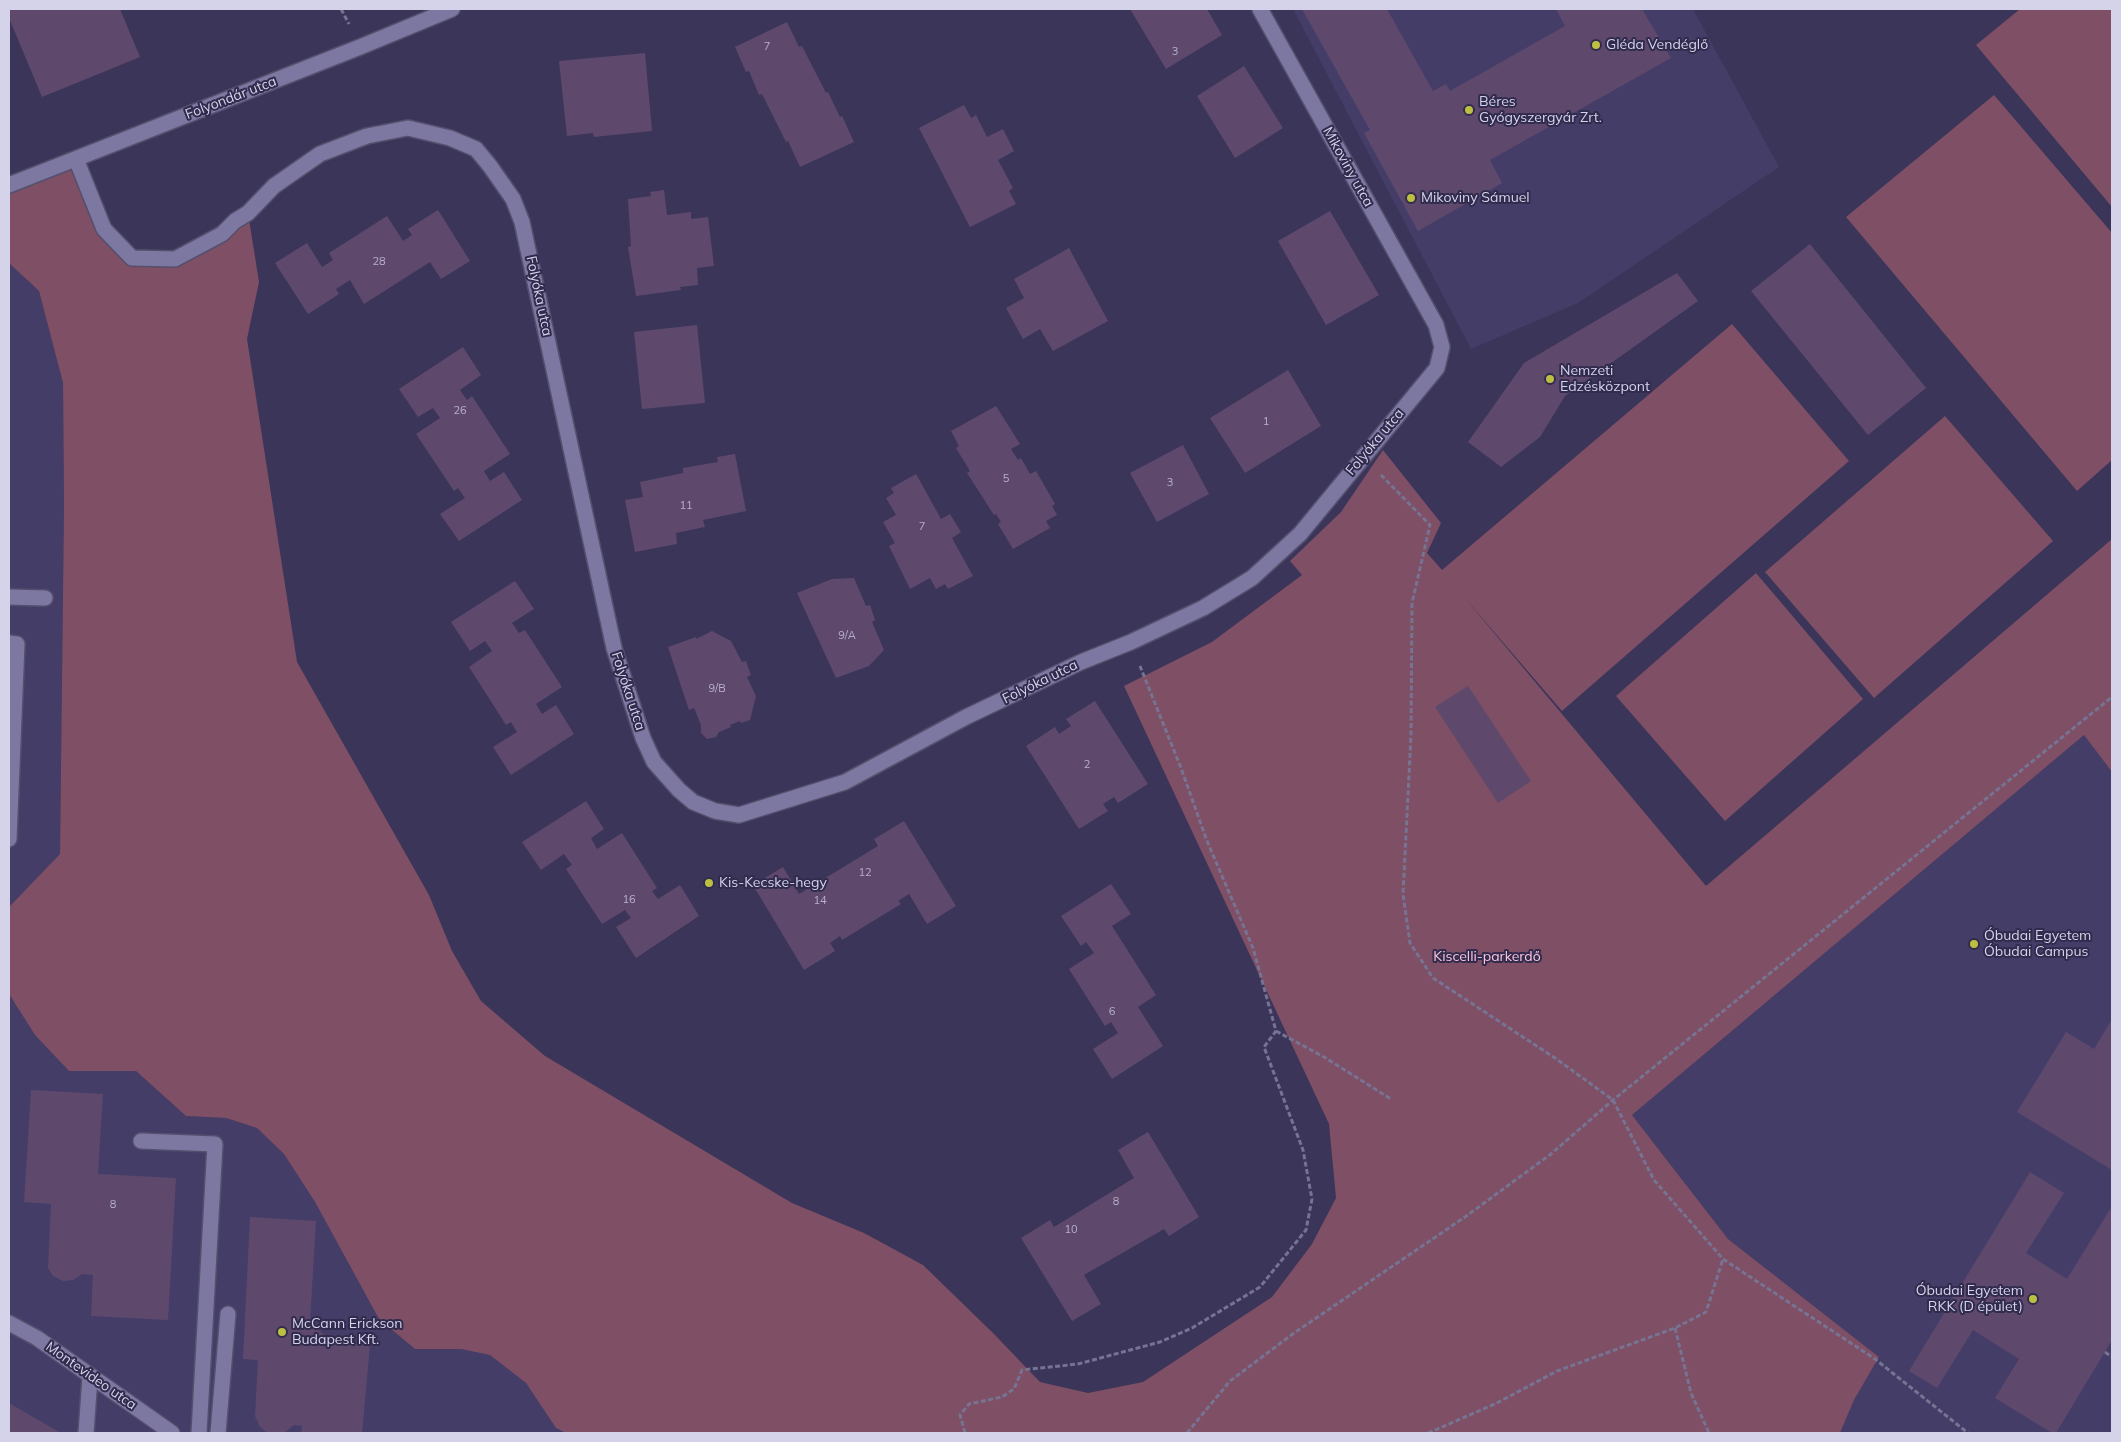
<!DOCTYPE html>
<meta charset="utf-8">
<style>
body{margin:0}
#map{position:relative;width:2121px;height:1442px;overflow:hidden;background:#3b355a;font-family:Mulish,sans-serif}
canvas{display:block}
.frame{position:absolute;inset:0;border:10px solid #d5d3ea;pointer-events:none}
</style>
<div id="map">
<canvas width="2121" height="1442"></canvas>
<div class="frame"></div>
</div>
<script>
const context = document.querySelector('canvas').getContext('2d');
context.lineJoin = 'round';
function fill(path, color) { context.fillStyle = color; context.fill(path, 'evenodd'); }
const shape = rows => new Path2D(rows.map(r => 'M' + r).join(''));
function trace(path, color, width, dash) { context.strokeStyle = color; context.lineWidth = width; context.lineCap = dash ? 'butt' : 'round'; context.setLineDash(dash || []); context.stroke(path); }
function label(font, color, halo, rows, align = 'center') {
  context.font = font + ' Mulish,sans-serif'; context.lineWidth = 4; context.setLineDash([]); context.textBaseline = 'middle'; context.strokeStyle = halo; context.fillStyle = color; for (const [text, x, y, turn = 0] of rows) {
    context.save(); context.translate(x, y); context.rotate((+turn || 0) * Math.PI / 180); context.textAlign = isNaN(turn) ? turn : align; if (halo) context.strokeText(text, 0, 0); context.fillText(text, 0, 0); context.restore();
  }
}
fill(shape([
 [1293,9,1693,9,1779,167,1578,303,1471,349],
 [9,263,39,291,63,383,64,505,60,854,9,907],
 [2084,735,2112,772,2112,1433,1840,1433,1854,1400,1879,1357,1728,1239,1632,1115],
 [9,994,35,1035,69,1071,136,1071,186,1116,226,1118,257,1128,284,1154,315,1202,379,1319,415,1349,461,1349,490,1354,526,1383,556,1428,566,1433,9,1433]
]), '#443d68');
fill(shape([
 [2020,9,2112,9,2112,207,1976,45],
 [1994,95,2112,233,2112,460,2077,491,1846,217],
 [76,159,104,229,132,258,175,259,248,213,259,282,247,339,297,662,429,895,452,951,481,1001,545,1056,792,1203,864,1233,923,1265,994,1334,1040,1382,1088,1393,1143,1382,1272,1297,1312,1244,1336,1198,1329,1124,1124,686,1212,642,1302,575,1290,561,1341,512,1383,450,1441,523,1427,553,1442,570,1732,324,1849,461,1562,711,1464,597,1706,886,2112,539,2112,772,2084,735,1632,1115,1728,1239,1879,1357,1854,1400,1840,1433,566,1433,556,1428,526,1383,490,1355,461,1349,415,1349,379,1319,315,1202,284,1154,257,1128,226,1118,186,1116,136,1071,69,1071,35,1035,9,994,9,907,60,854,64,505,63,383,39,291,9,263,9,185],
 [1945,416,2053,541,1874,698,1765,572],
 [1756,573,1863,699,1725,821,1616,696]
]), '#7e4f65');
fill(shape([
 [9,9,120,9,140,57,42,97,9,18],
 [1130,9,1207,9,1222,35,1166,69],
 [1302,9,1387,9,1433,91,1446,84,1450,91,1565,26,1556,9,1642,9,1671,58,1490,160,1502,183,1418,231,1364,133,1370,130],
 [787,22,799,47,802,46,826,93,828,92,840,117,842,116,854,142,800,167,788,141,786,142,762,94,759,95,749,71,746,72,735,47],
 [645,53,652,131,594,137,593,133,567,136,559,61],
 [1244,66,1283,128,1235,158,1197,96],
 [964,105,971,118,976,115,987,137,1003,129,1014,151,998,160,1013,188,1009,191,1016,204,970,227,919,128],
 [664,190,667,215,691,212,691,219,708,217,714,266,697,268,698,285,680,287,681,290,636,296,628,247,631,246,628,199,651,196,650,192],
 [438,210,470,261,441,279,430,262,364,304,350,280,336,289,339,294,308,314,275,263,307,243,322,267,333,260,329,253,387,216,403,241,412,235,408,229],
 [1330,211,1379,295,1326,325,1278,241],
 [1810,244,1926,388,1868,435,1751,291],
 [1069,248,1108,321,1053,351,1040,329,1023,339,1006,308,1024,298,1014,279],
 [1677,273,1698,301,1565,396,1540,437,1501,467,1468,442,1524,363],
 [697,325,705,403,642,409,634,332],
 [463,347,481,375,460,390,467,400,472,396,510,454,484,471,490,481,504,472,522,500,459,541,440,514,465,498,458,488,454,491,416,434,440,418,433,408,418,417,399,389],
 [1288,370,1321,426,1245,473,1210,418],
 [996,406,1020,444,1011,449,1018,460,1021,458,1030,474,1036,471,1055,504,1052,506,1057,515,1046,521,1050,528,1013,549,998,524,1001,522,996,514,994,515,967,473,970,471,956,448,959,446,951,431],
 [1183,445,1209,494,1157,522,1130,473],
 [735,454,746,511,703,520,705,527,676,533,677,544,635,552,625,500,643,497,640,482,683,473,683,468,718,462,717,457],
 [916,474,941,519,950,514,961,532,952,538,973,576,948,589,945,584,936,589,930,578,910,589,889,546,895,543,883,522,896,515,886,498,894,493,891,488],
 [854,578,866,606,870,605,875,620,872,622,884,650,869,666,836,678,797,593,832,579],
 [515,581,534,609,512,623,519,633,525,630,562,687,536,704,542,714,556,705,574,734,511,775,493,747,517,732,511,722,506,725,469,667,492,651,485,641,470,651,451,622],
 [712,631,731,641,742,662,746,661,751,675,747,677,756,696,750,720,741,723,740,721,730,725,731,727,719,732,716,737,707,739,701,733,701,725,694,708,689,710,668,647,696,637,696,639],
 [1468,686,1531,781,1498,803,1435,707],
 [1095,701,1148,784,1118,803,1114,797,1103,804,1108,811,1079,829,1026,746,1055,727,1059,734,1071,726,1066,719],
 [586,801,604,829,591,838,597,849,622,833,657,888,652,891,658,899,680,885,699,916,636,958,616,927,631,918,625,910,602,924,566,869,572,865,564,854,541,870,522,842],
 [904,821,956,906,927,924,909,894,898,901,901,904,842,940,840,936,830,943,835,951,804,970,753,885,783,867,799,894,878,846,874,839],
 [1111,884,1131,914,1112,926,1156,995,1138,1007,1163,1046,1112,1079,1093,1049,1118,1033,1111,1022,1105,1026,1069,969,1094,953,1086,942,1081,946,1061,916],
 [2112,1019,2112,1170,2017,1112,2066,1032,2094,1049],
 [31,1090,103,1094,98,1174,176,1178,168,1320,91,1316,93,1275,82,1274,73,1280,63,1281,53,1276,48,1268,51,1204,24,1202],
 [1148,1132,1199,1217,1169,1236,1164,1229,1084,1275,1101,1304,1072,1321,1021,1238,1050,1220,1054,1227,1134,1178,1118,1150],
 [2030,1172,2064,1193,2026,1253,2067,1279,2112,1206,2112,1340,2056,1433,2052,1433,1995,1398,2019,1359,1973,1330,1937,1388,1909,1371],
 [250,1217,316,1221,310,1321,331,1342,370,1345,362,1433,301,1433,302,1426,294,1425,284,1433,268,1433,260,1427,255,1416,258,1360,243,1359],
 [9,1403,61,1433,9,1433]
]), '#5e496d');
const service = shape([
 [9,597,45,598],
 [9,643,17,644,9,839],
 [141,1141,215,1144,199,1433],
 [86,1433,90,1377],
 [218,1433,228,1314]
]);
const minor = shape([
 [76,159,104,229,132,258,175,259,222,234,235,221,248,213,274,186,320,154,367,136,408,128,450,138,476,149,490,166,513,199,522,222,614,648,643,738,654,762,679,790,693,802,715,811,739,815,845,782,966,717,1081,662,1131,642,1203,608,1252,578,1300,534,1437,368,1442,347,1436,325,1260,9],
 [9,185,360,47,452,9],
 [9,1323,37,1338,172,1433]
]);
trace(service, '#554f6e', 18);
trace(minor, '#554f6e', 18);
trace(shape([
 [341,9,349,24],
 [1381,475,1430,525,1412,603,1411,735,1403,894,1410,943,1433,978,1555,1058,1613,1100,1654,1180,1723,1259,1875,1359,1968,1433],
 [1276,1031,1324,1057,1391,1099],
 [1675,1328,1691,1393,1709,1433],
 [2105,1352,2112,1357],
 [965,1433,960,1415,969,1404,1002,1397,1014,1389,1022,1370,1078,1364,1160,1342,1192,1328,1260,1287,1306,1230,1312,1199,1303,1150,1264,1047,1276,1031,1253,948,1207,841,1181,768,1140,666],
 [1187,1433,1230,1381,1294,1333,1465,1217,1551,1154,1613,1100,2112,697],
 [1428,1433,1495,1404,1557,1371,1675,1328,1706,1312,1723,1259]
]), '#777392', 3, [5, 2.5]);
trace(service, '#7d78a1', 15);
trace(minor, '#7d78a1', 15);
for (const [x, y, r, color] of [
 [1596,45,5,"#bdbf43"],
 [1469,110,5,"#bdbf43"],
 [1411,198,5,"#bdbf43"],
 [1550,379,5,"#bdbf43"],
 [709,883,5,"#bdbf43"],
 [1974,944,5,"#bdbf43"],
 [2033,1299,5,"#bdbf43"],
 [282,1332,5,"#bdbf43"]
]) { const dot = new Path2D(); dot.arc(x, y, r, 0, 2 * Math.PI); context.fillStyle = color; context.fill(dot); trace(dot, '#312b4e', 2); }
label('11px', '#b7b0cb', null, [
 ["7",767,47],
 ["3",1175,52],
 ["28",379,262],
 ["26",460,411],
 ["1",1266,422],
 ["5",1006,479],
 ["3",1170,483],
 ["11",686,506],
 ["7",922,527],
 ["9/A",847,636],
 ["9/B",717,689],
 ["2",1087,765],
 ["12",865,873],
 ["16",629,900],
 ["14",820,901],
 ["6",1112,1012],
 ["8",1116,1202],
 ["8",113,1205],
 ["10",1071,1230]
]);
label('14px', '#d5d3ea', '#312b4e', [
 ["Gléda Vendéglő",1606,45],
 ["Béres",1479,102],
 ["Gyógyszergyár Zrt.",1479,118],
 ["Mikoviny Sámuel",1421,198],
 ["Nemzeti",1560,371],
 ["Edzésközpont",1560,387],
 ["Kis-Kecske-hegy",719,883],
 ["Óbudai Egyetem",1984,936],
 ["Óbudai Campus",1984,952],
 ["Óbudai Egyetem",2023,1291,"right"],
 ["RKK (D épület)",2023,1307,"right"],
 ["McCann Erickson",292,1324],
 ["Budapest Kft.",292,1340]
], 'left');
label('14px', '#d5d3ea', '#312b4e', [
 ["Folyondár utca",231,98,-21],
 ["Mikoviny utca",1348,167,61],
 ["Folyóka utca",539,296,78],
 ["Folyóka utca",1375,442,-50],
 ["Folyóka utca",1040,682,-26],
 ["Folyóka utca",628,691,72],
 ["Montevideo utca",91,1376,35]
]);
label('14px', '#fdc4dd', '#312b4e', [
 ["Kiscelli-parkerdő",1487,957]
]);
</script>
